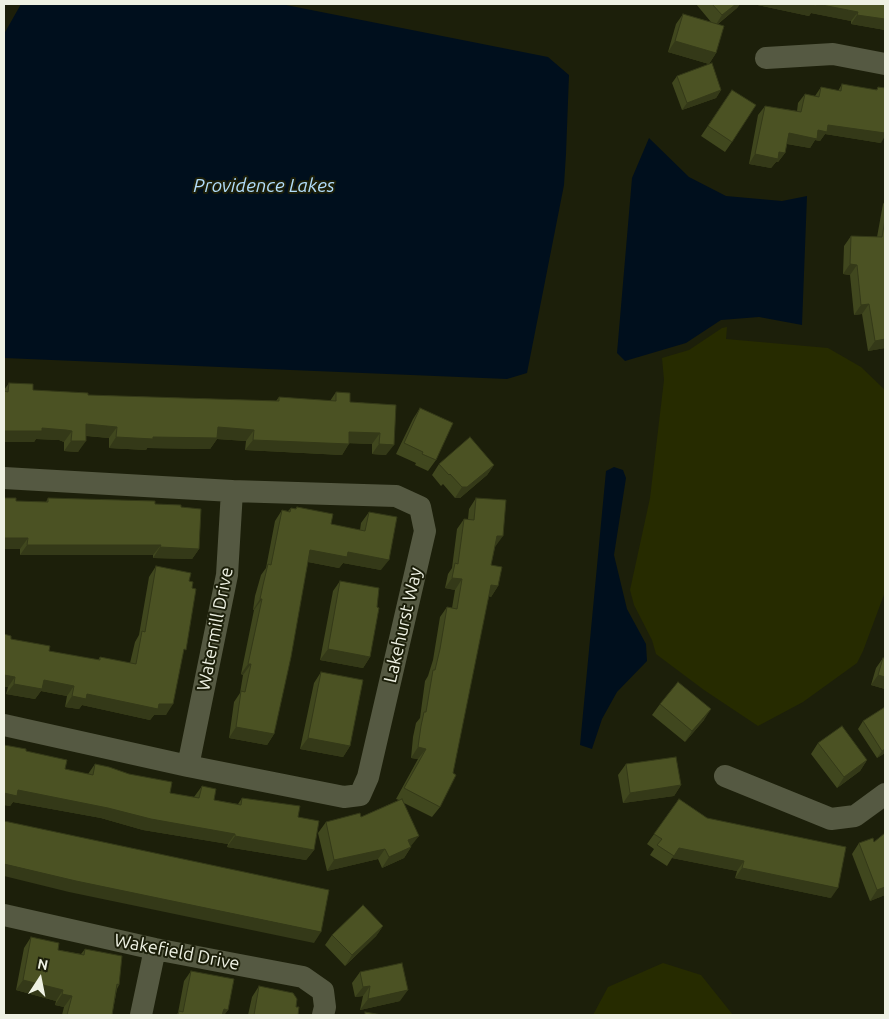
<!DOCTYPE html>
<style>
body{margin:0}
#map{position:relative;width:889px;height:1019px;overflow:hidden;background:#1c1f0a;font-family:Ubuntu,sans-serif}
canvas{display:block}
.frame{position:absolute;inset:0;border:5px solid #eef1e3;pointer-events:none}
.north{position:absolute;left:15px;top:954px;width:50px;height:50px;-webkit-text-stroke:4px #1c1f0a;paint-order:stroke;rotate:11deg;font-size:14px;font-weight:700;line-height:20px;text-align:center;color:#eef1e3}
.north::after{content:'';display:block;margin:auto;width:18px;height:22px;background:#eef1e3;clip-path:polygon(50% 0,100% 100%,50% 72%,0 100%)}
</style>
<div id="map">
<canvas width="889" height="1019"></canvas>
<div class="frame"></div>
<div class="north">N</div>
</div>
<script>
const context = document.querySelector('canvas').getContext('2d');
context.lineJoin = 'round';
function fill(path, color) { context.fillStyle = color; context.fill(path, 'evenodd'); }
const shape = rows => new Path2D(rows.map(r => 'M' + r).join(''));
function trace(path, color, width, dash) { context.strokeStyle = color; context.lineWidth = width; context.lineCap = dash ? 'butt' : 'round'; context.setLineDash(dash || []); context.stroke(path); }
function label(font, color, halo, rows, align = 'center') {
  context.font = font + ' Ubuntu,sans-serif'; context.lineWidth = 4; context.setLineDash([]); context.textBaseline = 'middle'; context.strokeStyle = halo; context.fillStyle = color; for (const [text, x, y, turn = 0] of rows) {
    context.save(); context.translate(x, y); context.rotate((+turn || 0) * Math.PI / 180); context.textAlign = isNaN(turn) ? turn : align; if (halo) context.strokeText(text, 0, 0); context.fillText(text, 0, 0); context.restore();
  }
}
fill(shape([
 [727,327,726,339,828,348,861,367,885,390,885,592,863,651,857,663,803,702,758,726,704,690,656,654,652,640,634,605,630,590,650,498,664,380,662,358,689,350,722,328],
 [663,963,701,975,733,1015,593,1015,608,987]
]), '#262b00');
fill(shape([
 [21,4,281,4,548,57,569,75,566,154,564,185,527,373,507,379,4,358,4,34],
 [649,138,689,177,726,196,782,201,807,196,802,325,759,317,721,320,686,343,625,361,617,353,632,178],
 [614,467,623,470,626,478,614,555,627,609,646,644,647,661,617,692,602,719,592,749,580,745,606,471]
]), '#000f1d');
trace(shape([
 [766,58,833,54,885,64],
 [4,478,232,491,396,496,420,507,425,531,368,777,360,795,344,797,188,766,4,725],
 [188,766,227,575,232,491],
 [725,776,831,819,855,816,885,794],
 [4,915,155,949,303,977,323,991,325,1007,323,1015],
 [141,1015,155,949]
]), '#555942', 22);
fill(shape([
 [696,4,740,4,737,8,718,24,716,53,709,64,668,52,676,24,683,14,711,22],
 [753,4,885,4,885,30,851,24,851,21,811,13,809,16],
 [677,76,721,90,716,98,682,110,672,83],
 [842,84,876,90,878,87,881,143,825,134,820,141,815,140,810,148,787,144,785,153,778,162,776,162,771,168,749,164,758,115,765,106,797,111,798,103,805,94,815,96,821,87,838,91],
 [732,90,732,142,725,152,701,136],
 [885,201,885,348,868,351,862,314,854,315,850,275,843,274,844,246,851,236,877,237,883,204],
 [9,383,33,390,88,395,276,401,279,397,330,401,336,392,350,402,396,405,386,455,372,454,372,444,349,443,342,455,245,450,246,441,217,439,210,449,147,448,146,450,109,448,109,438,86,436,78,452,64,451,64,442,59,440,36,439,34,442,4,442,4,390],
 [420,408,436,460,428,471,415,465,416,463,396,454,413,419],
 [439,464,494,465,487,475,460,498,455,498,443,484,441,486,432,475],
 [4,498,16,501,46,502,48,498,155,504,181,507,199,549,192,559,153,558,153,555,20,555,20,549,4,549],
 [476,498,495,547,491,565,498,586,491,597,489,596,440,807,432,817,404,803,411,847,404,858,382,868,378,859,327,871,318,833,326,822,361,817,399,800,396,799,418,759,411,758,413,737,416,723,420,718,425,681,428,676,433,660,440,617,447,607,452,608,455,590,445,588,448,574,452,568,457,529,464,519,468,519,469,509],
 [297,507,331,524,360,530,361,523,369,512,381,570,343,563,339,568,308,562,274,734,267,745,229,738,234,702,240,693,243,675,241,674,254,610,253,610,255,596,261,575,266,568,275,521,282,510,288,511,291,508,295,509],
 [156,566,189,581,183,654,166,715,154,715,150,720,82,705,79,709,65,707,67,696,41,691,35,699,6,694,8,687,4,687,4,634,11,639,49,651,98,660,100,657,130,663,135,642,139,635,149,577],
 [340,581,370,657,363,668,320,660,333,591],
 [883,658,885,689,871,685,876,668],
 [321,672,350,746,343,757,300,749,314,683],
 [660,704,704,720,685,742,652,715],
 [885,707,885,753,877,758,858,729,863,721],
 [818,743,867,760,860,771,837,788,811,754],
 [4,745,26,751,65,769,88,774,95,764,170,793,194,797,202,786,214,800,238,804,242,798,298,817,314,850,306,860,227,847,228,844,143,830,101,818,13,802,10,806,4,805],
 [626,764,681,785,674,796,623,803,618,775],
 [679,799,707,818,831,898,735,878,737,871,672,858,667,866,650,855,654,849,647,844],
 [874,842,885,895,870,901,852,854,859,843],
 [383,926,376,936,345,966,325,945,332,935],
 [31,937,58,950,81,954,85,949,119,985,117,989,112,1015,62,1015,64,1007,55,1005,56,1001,16,990,24,948],
 [191,971,228,1010,224,1015,176,1015,178,1013,184,981],
 [360,972,400,1001,360,1010,363,996,355,997,352,983],
 [259,986,296,1007,298,1015,248,1015,252,997]
]), '#40471e');
fill(shape([
 [736,4,740,4,737,8,715,26,722,15],
 [753,4,817,4,858,12,851,21,811,13,809,16],
 [857,15,885,19,885,30,851,24],
 [675,41,716,53,709,64,668,52],
 [721,90,716,98,682,110,687,103],
 [828,125,885,130,885,136,881,143,825,134,820,141,815,140,810,148,782,143,789,133,818,130],
 [779,152,785,153,778,162,776,162,771,168,749,164,755,154],
 [850,264,857,265,850,275,843,274],
 [869,304,862,314,854,315,861,305],
 [885,339,885,348,868,351,875,341],
 [86,424,117,427,109,438,79,435],
 [218,427,254,430,246,441,217,439,210,449,147,448,146,450,109,448,116,437,153,437],
 [42,428,66,430,72,431,64,442,59,440,36,439,34,442,4,442,4,431],
 [349,432,380,433,372,444,342,443],
 [253,440,349,444,342,455,245,450],
 [71,441,86,441,78,452,64,451],
 [379,444,394,445,386,455,372,454],
 [494,465,487,475,460,498,455,498,462,487],
 [497,536,503,536,495,547,490,546],
 [4,538,28,538,20,549,4,549],
 [27,545,161,545,153,555,20,555],
 [160,547,199,549,192,559,153,558],
 [310,550,348,552,389,560,381,570,343,563,339,568,303,561],
 [452,578,462,579,455,590,445,588],
 [491,585,498,586,491,597,484,595],
 [260,599,262,599,254,610,253,610],
 [328,649,370,657,363,668,320,660],
 [248,664,251,664,243,675,241,674],
 [4,675,15,677,8,687,4,687],
 [878,675,885,677,885,689,871,685],
 [44,680,74,686,67,696,41,691,35,699,6,694,14,684],
 [87,694,159,704,173,704,166,715,154,715,150,720,82,705,79,709,65,707,72,696],
 [711,709,704,720,685,742,692,731],
 [236,727,274,734,267,745,229,738],
 [308,738,350,746,343,757,300,749],
 [418,747,426,749,418,759,411,758],
 [885,749,885,753,877,758,882,751],
 [867,760,860,771,837,788,844,777],
 [681,785,674,796,623,803,630,793],
 [18,790,108,808,235,834,228,844,143,830,101,818,13,802,10,806,4,805,4,793],
 [235,836,314,850,306,860,227,847],
 [419,836,411,846,408,840],
 [411,847,404,858,382,868,389,857],
 [679,848,744,861,737,871,672,858],
 [385,849,378,859,327,871,334,860],
 [4,864,321,932,314,943,69,892,4,876],
 [742,868,838,888,831,898,735,878],
 [885,887,885,895,870,901,877,890],
 [383,926,376,936,345,966,352,955],
 [23,980,63,990,56,1001,16,990],
 [370,986,363,996,355,997,363,987],
 [408,990,400,1001,360,1010,368,999],
 [62,994,72,996,64,1007,55,1005],
 [224,1009,228,1010,224,1015,220,1015]
]), '#343918');
const building = shape([
 [712,4,736,4,722,15,712,4],
 [805,4,817,4,816,6,805,4],
 [817,4,885,4,885,19,857,15,858,12,817,4],
 [683,14,724,26,716,53,675,41,683,14],
 [712,63,721,90,687,103,677,76,712,63],
 [842,84,877,90,878,87,885,88,885,133,828,125,827,132,818,130,817,139,789,133,785,153,779,152,778,159,755,154,765,106,801,112,805,94,819,97,821,87,841,91,842,84],
 [732,90,756,105,732,142,708,126,732,90],
 [885,220,885,339,875,341,869,304,861,305,857,265,850,264,851,236,882,237,885,220],
 [9,383,33,384,33,390,88,393,88,395,279,401,279,397,336,401,336,392,350,393,350,402,396,405,394,445,379,444,380,433,349,432,349,444,253,440,254,430,218,427,217,438,153,437,153,439,116,437,117,427,86,424,86,441,71,441,72,431,66,430,42,428,42,431,4,431,4,391,8,392,9,383],
 [420,408,453,423,436,460,422,454,423,452,404,443,420,408],
 [470,437,494,465,467,487,462,487,450,474,449,475,439,464,470,437],
 [4,498,16,498,16,501,48,502,48,498,155,501,155,504,181,505,181,507,201,509,199,549,160,547,161,545,27,545,28,538,4,538,4,498],
 [476,498,506,500,503,536,497,536,491,565,502,567,498,586,491,585,453,773,456,775,440,807,404,788,426,749,418,747,421,726,424,712,426,712,433,670,435,670,440,649,447,607,457,609,462,579,452,578,455,563,458,564,464,519,474,520,476,498],
 [297,507,333,514,331,524,365,531,369,512,397,517,389,560,348,552,347,557,310,550,291,657,274,734,236,727,241,691,245,692,251,664,248,664,262,599,260,599,263,585,268,564,271,565,282,510,290,512,291,508,296,509,297,507],
 [156,566,191,573,189,581,193,582,192,588,196,589,186,650,184,649,173,704,159,704,158,709,87,694,86,699,72,696,74,686,44,680,42,689,14,684,15,677,4,675,4,634,11,636,11,639,50,646,49,651,100,660,100,657,136,664,142,631,145,632,156,566],
 [340,581,379,588,377,607,379,608,370,657,328,649,340,581],
 [883,658,885,658,885,677,878,675,883,658],
 [321,672,363,680,350,746,308,738,321,672],
 [678,682,711,709,692,731,660,704,678,682],
 [885,707,885,749,882,751,863,721,885,707],
 [842,726,867,760,844,777,818,743,842,726],
 [4,745,26,749,26,751,67,760,65,769,93,775,95,764,109,767,129,774,172,782,170,793,199,798,202,786,216,789,214,800,241,805,242,798,300,806,298,817,319,821,314,850,235,836,235,834,151,819,108,808,18,790,17,796,4,793,4,745],
 [676,757,681,785,630,793,626,764,676,757],
 [402,799,419,836,408,840,411,847,389,857,385,849,334,860,326,822,360,813,361,817,402,799],
 [679,799,707,818,846,847,838,888,742,868,744,861,679,848,674,856,657,845,662,839,654,834,679,799],
 [4,821,329,890,321,932,76,881,4,864,4,821],
 [885,833,885,887,877,890,859,843,873,838,874,842,885,833],
 [363,905,383,926,352,955,332,935,363,905],
 [31,937,59,943,58,950,84,955,85,949,122,956,119,985,117,984,112,1015,67,1015,72,996,62,994,63,990,23,980,31,937],
 [402,963,408,990,368,999,370,986,363,987,360,972,402,963],
 [191,971,234,979,228,1010,224,1009,222,1015,178,1015,179,1011,183,1012,191,971],
 [259,986,293,993,297,999,296,1007,299,1007,298,1015,254,1015,259,986],
 [365,1012,382,1015,365,1015,365,1012]
]);
fill(building, '#4b5223');
trace(building, '#343918', 1);
label('18px', '#eef1e3', '#1c1f0a', [
 ["Lakehurst Way",403,625,-77],
 ["Watermill Drive",215,629,-79],
 ["Wakefield Drive",177,952,11]
]);
label('italic 19px', '#b2dcf9', '#1c1f0a', [
 ["Providence Lakes",264,186]
]);
</script>
